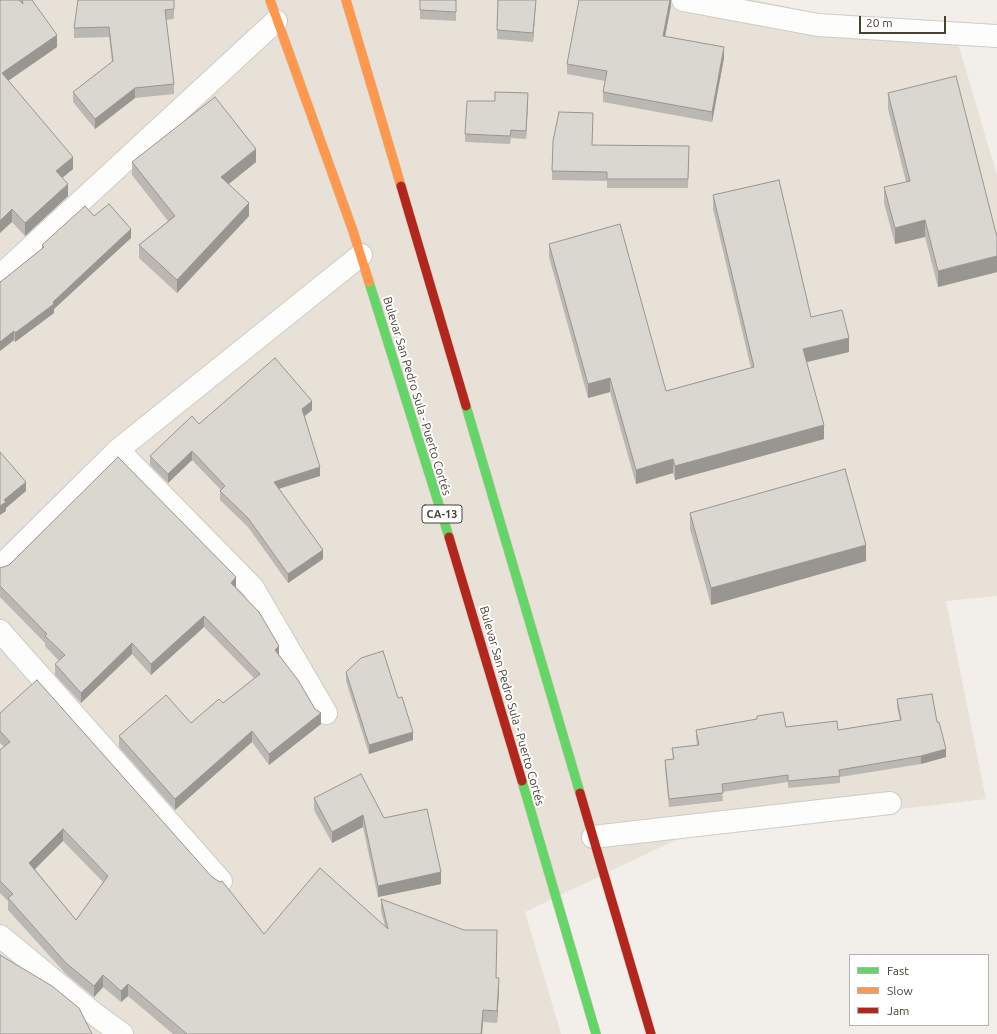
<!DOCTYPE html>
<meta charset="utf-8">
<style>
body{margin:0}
#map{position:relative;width:997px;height:1034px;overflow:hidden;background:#f2efea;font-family:Ubuntu,sans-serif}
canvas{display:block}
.legend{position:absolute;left:849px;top:954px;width:140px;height:72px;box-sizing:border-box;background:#fff;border:1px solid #b6b3ae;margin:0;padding:5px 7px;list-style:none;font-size:12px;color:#494034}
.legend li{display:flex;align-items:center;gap:8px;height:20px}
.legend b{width:20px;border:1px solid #b6b3ae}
.scale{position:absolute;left:859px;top:16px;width:87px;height:18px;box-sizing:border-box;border:2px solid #494034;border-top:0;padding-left:5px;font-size:12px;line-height:14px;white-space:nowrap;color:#494034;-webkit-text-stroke:3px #fff;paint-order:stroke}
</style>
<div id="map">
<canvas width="997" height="1034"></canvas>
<ul class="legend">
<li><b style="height:5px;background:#63d668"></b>Fast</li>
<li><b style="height:5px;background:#ff974d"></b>Slow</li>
<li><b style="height:5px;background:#b3261e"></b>Jam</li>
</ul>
<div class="scale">20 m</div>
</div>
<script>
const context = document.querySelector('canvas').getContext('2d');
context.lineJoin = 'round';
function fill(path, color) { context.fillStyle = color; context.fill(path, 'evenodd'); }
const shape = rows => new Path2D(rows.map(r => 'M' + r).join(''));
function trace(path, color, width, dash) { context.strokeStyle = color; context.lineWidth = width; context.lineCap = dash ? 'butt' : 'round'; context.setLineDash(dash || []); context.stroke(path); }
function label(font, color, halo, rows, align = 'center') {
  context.font = font + ' Ubuntu,sans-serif'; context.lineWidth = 4; context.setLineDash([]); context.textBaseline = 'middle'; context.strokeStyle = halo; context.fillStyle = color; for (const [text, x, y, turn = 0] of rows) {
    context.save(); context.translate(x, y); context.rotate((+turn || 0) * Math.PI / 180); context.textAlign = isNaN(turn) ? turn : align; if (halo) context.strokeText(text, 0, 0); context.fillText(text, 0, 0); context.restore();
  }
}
fill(shape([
 [0,0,756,0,958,43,997,176,997,596,946,601,986,799,688,834,525,912,561,1034,0,1034]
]), '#e7e1d7');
const street = shape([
 [683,0,818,25,997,36],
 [0,276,276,21],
 [118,450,253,588,326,713],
 [0,567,118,450,361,255],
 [0,631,221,881],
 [593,837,890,803],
 [0,936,97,1016,122,1034]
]);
const fast = shape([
 [369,282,449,537],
 [466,406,580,793],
 [522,781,596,1034]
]);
const slow = shape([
 [270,0,353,231,369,282],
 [346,0,401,186]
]);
const jam = shape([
 [401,186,466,406],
 [449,537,522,781],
 [580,793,651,1034]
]);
trace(street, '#cfcbc6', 24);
trace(fast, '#cdbba2', 10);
trace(slow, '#cdbba2', 10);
trace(jam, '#cdbba2', 10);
trace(street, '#fdfdfc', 22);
trace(fast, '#63d668', 9);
trace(slow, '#ff974d', 9);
trace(jam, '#b3261e', 9);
fill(shape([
 [0,0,20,1,20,0,32,0,57,47,8,81,73,169,62,178,68,196,25,236,12,222],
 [174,0,174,19,166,20,174,84,174,94,135,98,95,129,73,102,73,92,112,62,109,37,74,38,74,28],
 [420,0,456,0,456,21,420,19],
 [498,0,536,0,533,42,497,39],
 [671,0,671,5,665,37,724,58,712,122,603,102,603,92,605,81,567,74,567,64],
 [888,93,997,237,997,272,938,287,925,237,895,244,884,203,884,187,906,182,888,109],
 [528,101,526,139,511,138,510,144,465,142,465,134],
 [593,122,592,145,689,146,688,188,607,188,607,181,552,180,552,171],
 [132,162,256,162,229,184,249,216,177,293,139,258,139,245,168,221,132,175],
 [713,195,811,317,849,352,806,362,824,439,675,480,673,473,636,484,610,392,588,398,549,257,549,244,666,391,751,368,713,209],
 [94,216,131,238,54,309,54,313,15,342,14,340,0,351,0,282,8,276,42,249,42,245],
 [312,410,305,416,320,476,279,489,323,559,288,583,248,527,220,500,220,491,221,490,192,460,168,483,150,465,150,456,199,424],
 [690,513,866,561,711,605,690,529],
 [0,568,236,588,279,656,321,724,269,765,252,742,175,810,119,747,119,736,191,723,223,703,254,678,204,627,151,675,132,654,81,703,55,675,55,664,59,661,45,646,45,643,0,597],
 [346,672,413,740,369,754,346,681],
 [897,699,937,722,946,757,921,764,840,777,840,783,788,788,788,782,722,792,723,801,669,807,665,768,665,760,673,760,672,748,697,745,696,738,696,730,757,719,757,716,786,727,838,730,900,720,897,707],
 [0,713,212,877,264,934,385,926,381,911,381,899,496,978,499,990,497,1023,483,1022,482,1034,173,1034,128,996,121,1002,103,987,94,997,66,974,8,910,8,901,0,893,0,750,4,747,0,743],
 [63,841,103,882,76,920,35,869],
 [314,798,384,818,441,884,378,897,363,827,332,843,314,810]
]), '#bbb8b3');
fill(shape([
 [536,0,533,42,533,33],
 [670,0,671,0,671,5,663,47,663,36],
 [57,35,57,47,2,85,2,73],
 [724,47,724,58,712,122,712,112],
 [135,88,135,98,95,129,95,119],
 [528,93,528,101,526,139,526,131],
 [256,149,256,162,221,190,221,177],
 [73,157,73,169,56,183,56,171],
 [68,184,68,196,25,236,25,223],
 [249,203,249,216,177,293,177,280],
 [12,209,12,222,0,233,0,221],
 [925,220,925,237,895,244,895,228],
 [131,229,131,238,54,309,54,313,15,342,15,333,53,302],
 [997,256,997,272,938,287,938,271],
 [14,331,14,340,0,351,0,342],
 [849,338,849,352,803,363,803,349],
 [610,378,610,392,588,398,588,384],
 [312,401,312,410,302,418,302,409],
 [824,425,824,439,675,480,675,466],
 [192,451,192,460,168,483,168,474],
 [673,459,673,473,636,484,636,470],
 [320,467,320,476,274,490,274,482],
 [26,482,26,491,6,508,6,511,0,515,0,506,4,500],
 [866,545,866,561,711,605,711,588],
 [323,550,323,559,288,583,288,574],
 [236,577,236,588,231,583],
 [204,616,204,627,151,675,151,664],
 [132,643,132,654,81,703,81,693],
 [279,646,279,657,275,650],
 [321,713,321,724,269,765,269,754],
 [252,731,252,742,175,810,175,799],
 [413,732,413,740,369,754,369,745],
 [946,749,946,757,921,764,921,756],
 [363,815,363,827,332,843,332,832],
 [63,829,63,841,29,875,29,863],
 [441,872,441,884,378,897,378,886],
 [103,975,103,987,94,997,94,986],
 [499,978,499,990,497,1023,497,1011],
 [128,984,128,996,121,1002,121,991],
 [483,1010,483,1022,482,1034,481,1034]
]), '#999692');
const building = shape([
 [0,0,19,0,23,4,22,0,32,0,57,35,2,73,73,157,56,171,68,184,25,223,12,209,0,221,0,0],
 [78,0,174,0,174,9,165,10,174,84,135,88,95,119,73,92,113,61,109,27,74,28,78,0],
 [420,0,456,0,456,12,420,10,420,0],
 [498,0,536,0,533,33,497,30,498,0],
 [579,0,670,0,663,36,724,47,712,112,603,92,607,71,567,64,579,0],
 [956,76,997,237,997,256,938,271,925,220,895,228,884,187,910,181,888,93,956,76],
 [495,92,528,93,526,131,511,130,510,136,465,134,467,101,495,101,495,92],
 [215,97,256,149,221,177,249,203,177,280,139,245,175,216,132,162,215,97],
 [559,112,593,113,592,145,689,146,688,179,607,179,607,172,552,171,553,141,559,112],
 [779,180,811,317,842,310,849,338,803,349,824,425,675,466,673,459,636,470,610,378,588,384,549,244,620,224,666,391,754,367,713,195,779,180],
 [109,204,131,229,53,302,54,304,15,333,14,331,0,342,0,282,8,276,44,247,42,245,85,206,94,216,109,204],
 [275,358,312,401,302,409,320,467,274,482,323,550,288,574,248,518,220,491,225,486,192,451,168,474,150,456,192,416,199,424,275,358],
 [0,452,26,482,4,500,6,502,0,506,0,452],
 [118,457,236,577,231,583,259,612,279,646,275,650,298,680,315,709,321,713,269,754,252,731,175,799,119,736,166,695,191,723,219,699,223,703,260,674,204,616,151,664,132,643,81,693,55,664,65,655,45,636,47,634,0,586,0,568,9,565,118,457],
 [845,469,866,545,711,588,690,513,845,469],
 [383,651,398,698,402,697,413,732,369,745,346,672,361,658,383,651],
 [37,680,212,877,220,882,222,881,264,934,320,868,388,929,381,899,464,930,497,930,496,978,499,978,497,1011,483,1010,481,1034,187,1034,128,984,121,991,103,975,94,986,66,963,8,898,13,894,0,881,0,750,10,742,0,731,0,713,37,680],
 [63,829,108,876,76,920,29,863,63,829],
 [932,694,937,722,939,722,946,749,921,756,839,770,840,776,788,781,788,775,722,784,723,793,669,799,665,760,674,759,672,748,699,745,696,730,757,719,757,716,783,712,786,727,837,721,838,730,901,720,897,699,932,694],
 [361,774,384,818,427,809,441,872,378,886,363,815,332,832,314,798,361,774],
 [0,955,52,986,79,1008,92,1034,0,1034,0,955]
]);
fill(building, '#dad6d0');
trace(building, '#999692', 1);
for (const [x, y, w] of [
 [442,514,40]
]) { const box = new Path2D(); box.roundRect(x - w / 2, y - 9, w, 18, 3); context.fillStyle = '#fff'; context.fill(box); trace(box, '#494034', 1); }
label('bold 11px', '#494034', null, [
 ["CA-13",442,514]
]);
label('12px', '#494034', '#fff', [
 ["Bulevar San Pedro Sula - Puerto Cortés",417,396,73],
 ["Bulevar San Pedro Sula - Puerto Cortés",512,706,74]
]);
</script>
